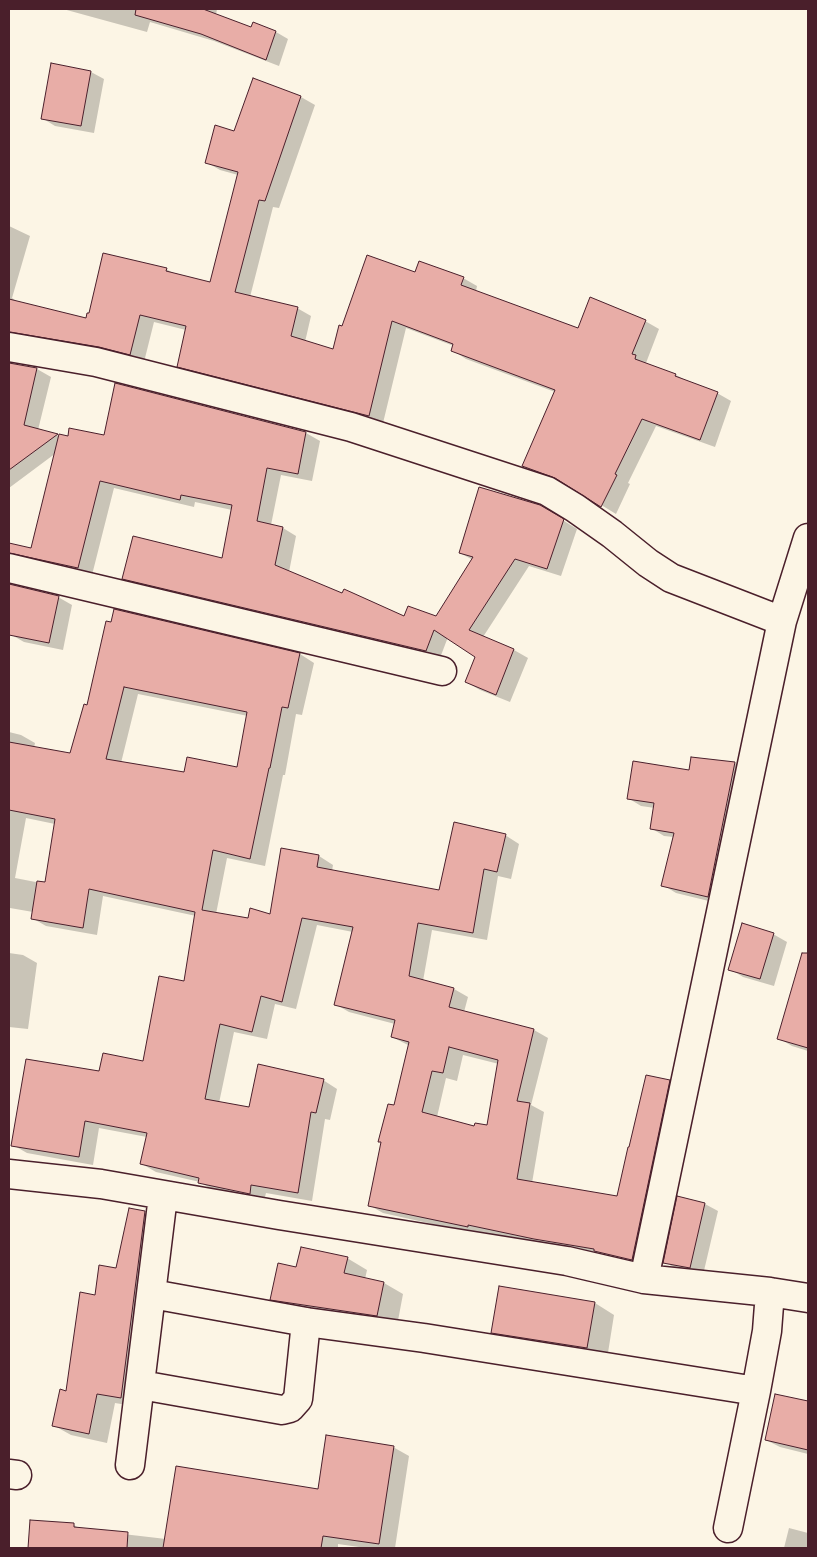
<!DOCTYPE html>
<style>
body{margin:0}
#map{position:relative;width:817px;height:1557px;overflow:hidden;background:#fcf5e5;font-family:"Balsamiq Sans",sans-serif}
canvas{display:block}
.frame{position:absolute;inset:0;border:10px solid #4a1f2b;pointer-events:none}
</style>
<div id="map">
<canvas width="817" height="1557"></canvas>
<div class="frame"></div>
</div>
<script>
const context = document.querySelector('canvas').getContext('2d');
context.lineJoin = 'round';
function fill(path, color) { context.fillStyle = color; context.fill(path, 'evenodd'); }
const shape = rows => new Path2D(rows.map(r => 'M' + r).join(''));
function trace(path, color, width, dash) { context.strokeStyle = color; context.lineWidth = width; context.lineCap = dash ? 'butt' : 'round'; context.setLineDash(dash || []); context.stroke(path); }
fill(shape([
 [63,9,217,9,216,15,252,29,276,32,288,39,279,66,214,41,150,22,147,32],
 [52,64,91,72,104,79,94,133,55,126,42,118],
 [253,80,301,97,315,105,279,208,273,207,250,297,297,308,311,316,305,342,334,351,343,327,416,274,420,262,463,278,477,286,476,291,578,330,645,321,659,329,646,363,676,375,691,383,717,393,731,401,715,447,656,426,628,483,630,484,616,514,567,484,537,474,523,466,555,392,466,359,452,350,454,346,406,328,383,423,193,374,179,366,186,330,154,322,144,362,9,350,9,226,30,236,12,298,18,302,87,319,166,269,175,274,211,283,238,175,220,170,206,162,235,132],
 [9,362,10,364,37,369,51,377,38,430,60,436,105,437,116,384,306,433,320,441,312,481,281,475,271,525,283,528,296,536,289,572,342,594,405,617,436,617,473,560,460,553,540,506,577,529,561,576,529,566,483,637,514,650,528,658,510,702,480,690,466,682,477,656,448,637,440,658,137,586,123,578,223,559,232,510,195,502,194,507,114,488,92,575,44,564,30,556,56,453,9,488],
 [58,597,72,605,63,650,24,642,10,634],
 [106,623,300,654,314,663,302,715,296,714,285,775,283,775,265,866,227,858,216,914,249,919,271,915,319,856,333,865,332,871,440,892,505,835,519,844,511,879,498,876,487,940,432,930,423,981,454,989,468,997,464,1012,534,1030,548,1038,531,1105,544,1112,532,1183,618,1197,669,1081,683,1090,646,1267,610,1259,604,1255,549,1247,482,1232,482,1235,383,1213,369,1205,410,1046,392,1037,395,1024,349,1012,335,1004,353,932,317,925,296,1009,275,1004,267,1039,234,1032,219,1103,250,1109,323,1080,337,1089,330,1120,325,1119,312,1201,266,1193,264,1201,213,1190,200,1182,156,1172,142,1164,147,1137,99,1128,93,1165,27,1153,13,1145,100,1073,144,1062,185,983,196,916,103,896,97,935,46,926,32,918,33,912,10,908,9,914,9,732,21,735,35,743,34,748,71,754,88,706],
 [138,694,248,716,238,769,185,773,121,763],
 [26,818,55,824,46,884,15,878],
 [463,1055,499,1064,488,1126,475,1127,437,1117,446,1078,457,1081],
 [735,763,748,771,721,904,676,893,663,885,674,837,664,836,651,828,655,808,641,806,628,798,690,772],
 [773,934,787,942,774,986,743,977,730,969],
 [9,953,23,955,37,963,28,1029,9,1027],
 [791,994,808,999,808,1051,792,1046,778,1038],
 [705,1204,718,1211,703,1275,678,1270,665,1262],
 [130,1209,145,1213,163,1223,139,1407,115,1403,107,1443,71,1435,53,1425,67,1392,96,1296,117,1269],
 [347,1258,367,1270,365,1279,384,1283,403,1294,397,1326,291,1310,272,1299],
 [595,1303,614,1315,607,1359,512,1344,493,1332],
 [776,1395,808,1402,808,1454,780,1447,766,1440],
 [393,1447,409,1456,395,1548,366,1548,338,1544,338,1548,29,1548,31,1521,74,1525,80,1529,166,1539,319,1490],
 [789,1528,808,1533,808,1548,784,1548]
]), '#0003');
const building = shape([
 [136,9,203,9,251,27,253,22,276,31,266,60,201,34,135,15,136,9],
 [51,63,91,71,81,126,41,119,51,63],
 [253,78,301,96,265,201,259,200,235,292,298,307,291,336,333,349,339,325,342,326,367,255,415,272,419,261,464,277,461,285,578,328,590,297,646,320,632,354,636,355,635,359,676,374,675,376,718,392,700,440,642,419,615,474,617,475,601,507,555,478,522,466,555,390,451,351,453,344,392,321,369,416,177,367,186,326,140,315,130,355,99,347,9,332,9,299,86,318,87,313,89,313,103,253,167,268,166,271,210,282,238,172,205,163,215,125,234,131,253,78],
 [9,363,37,368,24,425,58,434,9,470,9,363],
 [115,383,306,432,298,474,267,468,257,521,283,527,275,565,342,593,344,589,404,616,408,606,436,616,473,557,459,553,479,487,540,505,564,519,547,569,515,559,469,630,514,649,496,695,465,682,475,657,434,630,426,651,122,579,133,536,222,558,232,505,181,495,180,500,100,481,78,568,9,553,9,543,31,548,59,434,68,436,69,428,104,435,115,383],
 [9,584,59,596,49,643,9,635,9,584],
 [114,609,300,653,288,708,282,707,270,768,269,768,250,859,213,850,202,910,248,918,250,908,270,914,281,848,319,855,317,867,439,890,454,822,506,834,497,872,484,869,473,933,418,923,409,976,454,988,449,1007,534,1029,517,1101,530,1103,517,1179,617,1196,628,1147,629,1147,646,1075,670,1080,632,1260,594,1251,594,1249,534,1239,468,1225,468,1227,368,1206,381,1142,378,1142,388,1104,394,1105,409,1042,391,1037,395,1020,334,1005,353,927,302,918,282,1002,261,996,252,1032,220,1024,216,1043,205,1099,249,1107,258,1064,324,1079,316,1113,311,1112,298,1193,251,1185,250,1194,198,1183,199,1178,140,1164,147,1133,85,1121,79,1157,11,1146,26,1059,99,1071,103,1053,143,1061,159,976,184,981,195,912,89,889,83,928,31,919,37,881,45,882,55,819,9,810,9,742,70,753,84,704,87,705,106,621,111,622,114,609],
 [124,687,247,712,237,767,187,757,184,772,106,759,124,687],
 [449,1047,498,1060,487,1125,475,1123,474,1126,422,1112,432,1071,443,1073,449,1047],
 [691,757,735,762,708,897,661,886,674,833,650,829,654,803,627,799,633,761,689,770,691,757],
 [742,923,774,933,760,979,728,970,742,923],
 [802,953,808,953,808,1048,777,1039,802,953],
 [677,1196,705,1203,690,1268,663,1263,677,1196],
 [129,1208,145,1211,121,1398,97,1394,89,1434,52,1426,60,1389,66,1391,80,1292,95,1295,99,1265,116,1268,129,1208],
 [301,1247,348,1257,344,1273,384,1282,377,1316,270,1300,278,1263,296,1267,301,1247],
 [499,1286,595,1302,587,1348,491,1333,499,1286],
 [775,1394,808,1401,808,1450,765,1440,775,1394],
 [326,1435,394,1446,379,1544,323,1536,321,1548,163,1548,176,1466,318,1489,326,1435],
 [30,1520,74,1523,74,1527,128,1532,127,1548,28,1548,30,1520]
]);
fill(building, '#e8ada7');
trace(building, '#4a1f2b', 1);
const minor = shape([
 [9,347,96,362,351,427,547,491,575,508,612,534,648,563,671,578,782,621],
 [9,568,442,671],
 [9,1174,101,1184,279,1215,567,1261,644,1279,770,1292,808,1298],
 [644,1279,782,621,808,538],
 [152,1294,306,1322,424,1338,756,1391,767,1331,770,1292],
 [141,1385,282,1410,290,1408,298,1399,306,1322],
 [130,1465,163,1196],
 [9,1474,17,1475],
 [728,1528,756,1391]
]);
trace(minor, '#4a1f2b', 31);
trace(minor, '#fcf5e5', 28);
</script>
